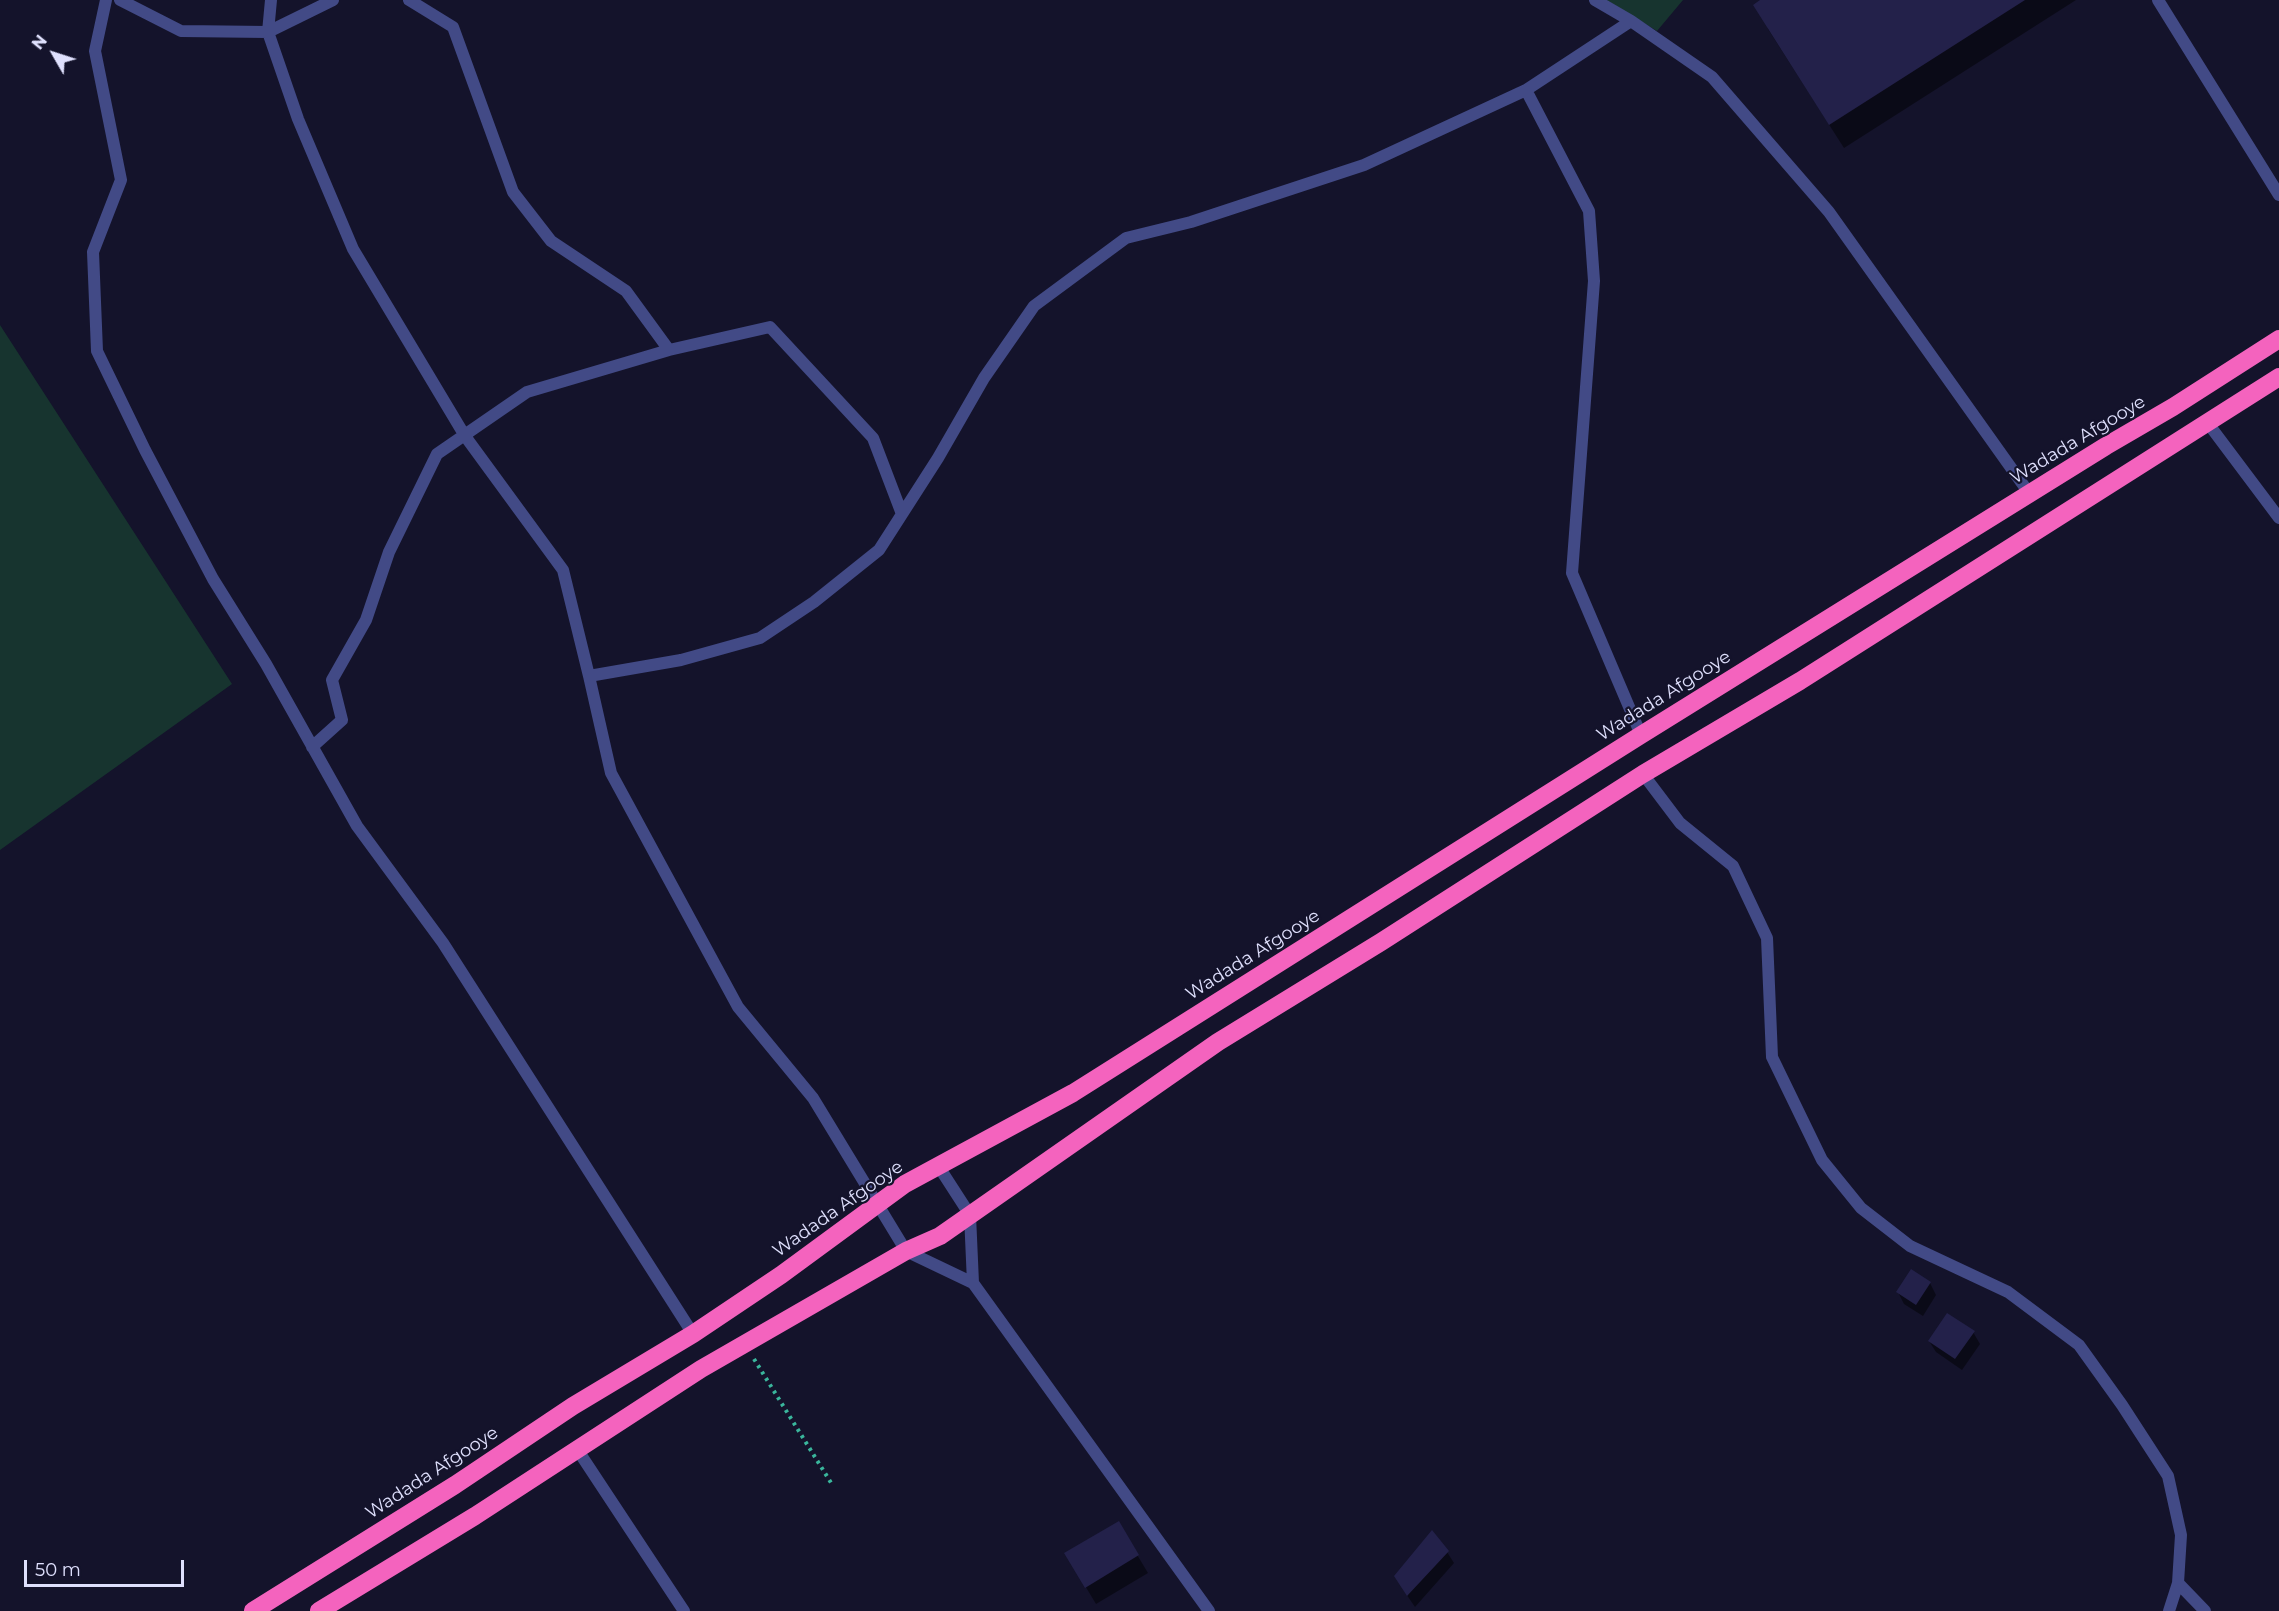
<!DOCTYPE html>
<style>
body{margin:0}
#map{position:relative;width:2279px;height:1611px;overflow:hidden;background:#14132b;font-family:Montserrat,sans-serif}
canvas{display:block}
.north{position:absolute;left:24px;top:24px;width:60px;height:60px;-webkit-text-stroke:4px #14132b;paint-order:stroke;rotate:309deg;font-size:16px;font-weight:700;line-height:24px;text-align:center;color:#dfe0fd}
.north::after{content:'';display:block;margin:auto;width:21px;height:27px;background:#dfe0fd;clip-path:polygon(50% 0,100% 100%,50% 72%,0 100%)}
.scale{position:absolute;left:24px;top:1560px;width:160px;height:27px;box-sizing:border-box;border:3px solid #dfe0fd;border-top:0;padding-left:8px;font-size:18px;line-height:21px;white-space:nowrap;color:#dfe0fd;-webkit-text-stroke:4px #14132b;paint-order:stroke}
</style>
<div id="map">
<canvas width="2279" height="1611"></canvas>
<div class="north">N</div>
<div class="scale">50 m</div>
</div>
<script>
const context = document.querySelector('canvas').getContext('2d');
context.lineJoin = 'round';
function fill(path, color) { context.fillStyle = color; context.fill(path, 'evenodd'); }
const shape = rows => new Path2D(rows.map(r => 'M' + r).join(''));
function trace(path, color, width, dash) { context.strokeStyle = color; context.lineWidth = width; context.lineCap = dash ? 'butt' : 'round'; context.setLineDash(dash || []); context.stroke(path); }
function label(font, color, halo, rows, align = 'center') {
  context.font = font + ' Montserrat,sans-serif'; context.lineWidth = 4.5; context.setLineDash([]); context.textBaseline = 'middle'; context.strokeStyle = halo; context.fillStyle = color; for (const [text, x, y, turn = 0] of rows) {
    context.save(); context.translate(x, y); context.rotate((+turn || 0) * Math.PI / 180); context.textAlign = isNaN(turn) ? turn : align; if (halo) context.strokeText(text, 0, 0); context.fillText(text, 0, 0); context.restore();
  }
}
fill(shape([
 [1606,0,1683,0,1657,31],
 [0,325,232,684,0,850]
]), '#17342f');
fill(shape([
 [1763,0,2076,0,1844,148,1768,29],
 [1930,1283,1936,1295,1923,1316,1904,1304,1898,1292],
 [1973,1332,1980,1344,1962,1370,1936,1352,1929,1341],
 [1118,1523,1148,1573,1096,1604,1066,1554],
 [1447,1552,1454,1563,1415,1607,1402,1588]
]), '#0007');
fill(shape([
 [1760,0,2025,0,1829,125,1753,5],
 [1911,1269,1931,1282,1916,1305,1896,1292],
 [1947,1313,1975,1331,1955,1359,1928,1341],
 [1119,1521,1139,1555,1085,1588,1064,1553],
 [1432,1530,1449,1551,1407,1596,1394,1576]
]), '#23214a');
trace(shape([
 [754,1359,833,1486]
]), '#3ab69c', 4, [3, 4.5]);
trace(shape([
 [2207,422,2279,518]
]), '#424a86', 12);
trace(shape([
 [106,0,95,51,121,180,93,252,97,351,145,450,213,579,266,664,357,826,443,943,693,1334],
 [120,0,181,31,268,32,333,0],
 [271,0,268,32,298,119,353,249,465,436,563,570,589,676],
 [409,0,453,27,513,192,551,241,626,291,669,350],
 [1595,0,1631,21,1526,90,1589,211,1594,281,1572,573,1641,735],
 [2158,0,2279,195],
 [1631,21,1712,77,1829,212,2029,493],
 [312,747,342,720,332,680,366,620,389,552,437,454,527,392,669,350,770,327,873,438,902,514],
 [1643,774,1680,823,1733,866,1767,938,1772,1057,1822,1160,1861,1208,1910,1246,2008,1292,2079,1345,2122,1405,2168,1476,2181,1535,2178,1583,2169,1611],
 [939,1167,970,1215,973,1283],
 [577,1449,684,1611],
 [2178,1583,2205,1611],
 [1209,1611,973,1283,906,1251,813,1098,738,1007,611,773,589,676,681,660,760,638,814,602,879,550,938,458,984,378,1034,306,1126,238,1191,222,1364,165,1526,90]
]), '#424a86', 12);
trace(shape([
 [253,1611,455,1485,573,1406,693,1334,781,1275,905,1184,1073,1093,1641,735,2106,446,2173,407,2279,339],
 [319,1611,475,1516,701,1369,906,1251,940,1236,1218,1042,1381,942,1643,774,1800,681,2279,377]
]), '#f463be', 18);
label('18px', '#dfe0fd', '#14132b', [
 ["Wadada Afgooye",2078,440,-31],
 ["Wadada Afgooye",1664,696,-32],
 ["Wadada Afgooye",1253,955,-32],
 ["Wadada Afgooye",838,1209,-35],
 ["Wadada Afgooye",432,1473,-33]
]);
</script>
